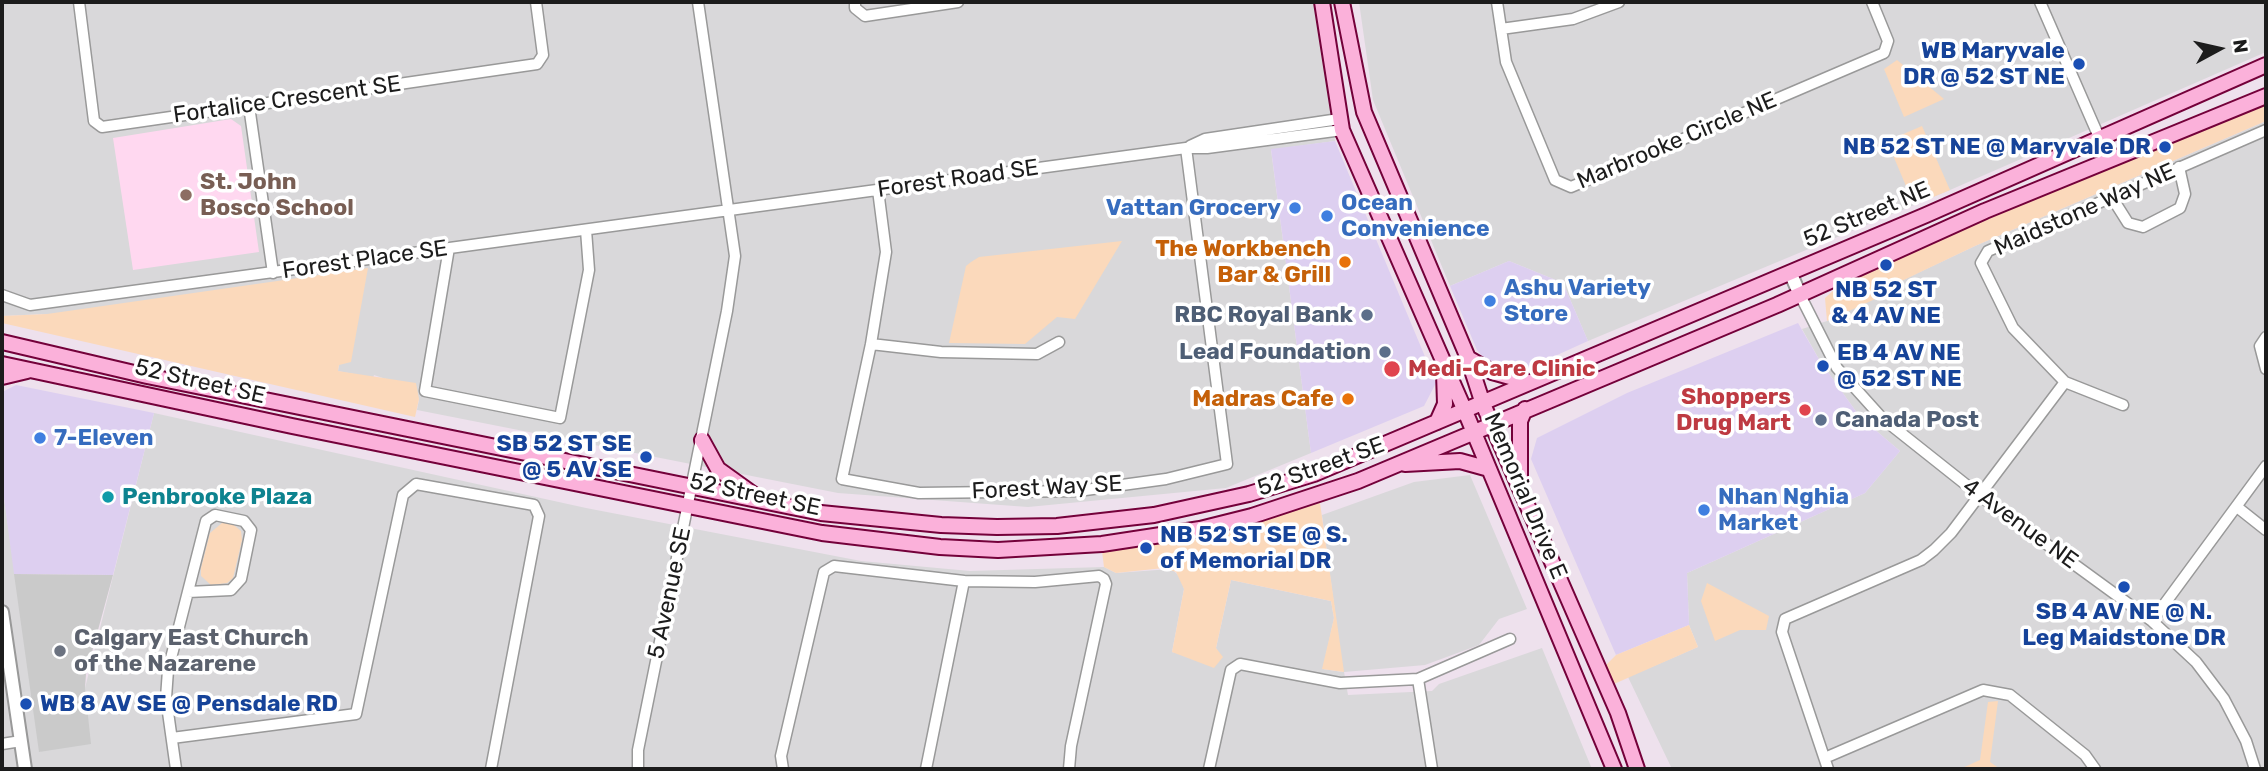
<!DOCTYPE html>
<style>
body{margin:0}
#map{position:relative;width:2268px;height:771px;overflow:hidden;background:#eee1ed;font-family:Rubik,sans-serif}
canvas{display:block}
.frame{position:absolute;inset:0;border:4px solid #1c1c1c;pointer-events:none}
.north{position:absolute;left:2184px;top:14px;width:70px;height:70px;-webkit-text-stroke:5px #fff;paint-order:stroke;rotate:82deg;font-size:19px;font-weight:700;line-height:28px;text-align:center;color:#1c1c1c}
.north::after{content:'';display:block;margin:auto;width:24px;height:32px;background:#1c1c1c;clip-path:polygon(50% 0,100% 100%,50% 72%,0 100%)}
</style>
<div id="map">
<canvas width="2268" height="771"></canvas>
<div class="frame"></div>
<div class="north">N</div>
</div>
<script>
const context = document.querySelector('canvas').getContext('2d');
context.lineJoin = 'round';
function fill(path, color) { context.fillStyle = color; context.fill(path, 'evenodd'); }
const shape = rows => new Path2D(rows.map(r => 'M' + r).join(''));
function trace(path, color, width, dash) { context.strokeStyle = color; context.lineWidth = width; context.lineCap = dash ? 'butt' : 'round'; context.setLineDash(dash || []); context.stroke(path); }
function label(font, color, halo, rows, align = 'center') {
  context.font = font + ' Rubik,sans-serif'; context.lineWidth = 7; context.setLineDash([]); context.textBaseline = 'middle'; context.strokeStyle = halo; context.fillStyle = color; for (const [text, x, y, turn = 0] of rows) {
    context.save(); context.translate(x, y); context.rotate((+turn || 0) * Math.PI / 180); context.textAlign = isNaN(turn) ? turn : align; if (halo) context.strokeText(text, 0, 0); context.fillText(text, 0, 0); context.restore();
  }
}
fill(shape([
 [2,2,1314,2,1335,141,1271,150,1311,453,1226,488,1028,507,838,493,417,410,419,399,415,389,374,375,373,378,338,371,339,365,47,314,2,316],
 [1359,2,2266,2,2266,52,1950,190,1588,341,1563,283,1509,261,1450,286,1373,100],
 [2266,121,2266,769,1672,769,1628,677,1698,647,1689,625,1687,573,1865,493,1900,451,1860,417,1820,361,1802,329,1827,321,1888,287,1975,246],
 [154,413,586,508,861,561,970,571,1104,567,1116,573,1171,569,1181,577,1184,589,1172,652,1217,661,1220,658,1216,648,1231,580,1331,601,1334,618,1323,669,1343,672,1322,515,1414,482,1470,475,1527,609,1499,619,1479,645,1425,665,1344,672,1348,695,1432,691,1439,684,1542,648,1592,769,2,769,2,483,40,752,85,688]
]), '#d9d8da');
fill(shape([
 [1335,141,1436,383,1424,406,1311,453,1271,149],
 [1509,261,1563,283,1588,341,1524,370,1505,369,1483,357,1477,350,1450,286],
 [1798,323,1820,361,1860,417,1900,451,1865,493,1687,573,1689,625,1616,655,1531,459,1537,438,1627,393],
 [16,385,154,413,113,575,14,574,2,483,2,392]
]), '#ddcff0');
fill(shape([
 [231,119,241,126,259,252,133,270,113,138]
]), '#ffd8f0');
fill(shape([
 [14,574,113,575,86,674,85,688,91,744,39,752]
]), '#cacaca');
fill(shape([
 [1897,60,1944,99,1904,117,1884,69],
 [2266,100,2266,121,1975,246,1889,287,1884,295,1827,321,1825,298,1844,281],
 [1922,126,1950,190,1914,205,1887,141],
 [1122,241,1075,319,1057,317,1025,344,949,343,966,266,971,262,979,257],
 [368,268,351,362,339,365,338,371,416,383,419,399,415,417,2,323,2,316,47,314],
 [1320,503,1344,672,1322,669,1334,618,1331,601,1231,580,1216,648,1223,657,1214,668,1172,652,1184,589,1176,572,1164,568,1116,573,1104,567,1102,551,1216,532],
 [230,522,241,531,242,540,233,578,227,583,211,585,201,576,201,568,210,533,222,523],
 [1707,583,1769,616,1766,630,1740,630,1715,641,1701,601],
 [1689,625,1698,647,1614,684,1605,666,1616,655],
 [1998,701,1990,762,2000,769,1960,769,1980,760,1988,702]
]), '#fbd9bb');
const minor = shape([
 [79,2,94,121,102,127,537,64,543,55,536,2],
 [855,2,855,8,865,16,958,2],
 [1497,2,1506,62,1555,180,1571,187,1884,53,1888,41,1872,2],
 [2040,2,2109,160],
 [1501,29,1573,19,1619,2],
 [249,106,273,273],
 [1190,146,1205,139,1339,119],
 [878,190,886,252,871,344,842,479,919,493,1078,491,1166,479,1227,464,1186,148],
 [2111,196,2128,223,2143,227,2180,208,2185,194,2179,167],
 [449,248,425,391,560,418,589,270,586,230],
 [2,295,30,305,1186,148,1207,148,1342,130],
 [1800,295,1837,368,1882,418,1979,495,2152,621,2196,662,2224,699,2246,741,2255,769],
 [2266,337,2260,346,2266,369],
 [871,344,941,352,1037,354,1059,342],
 [2123,405,2065,382,2013,328,1981,263,1988,251,2266,130],
 [2237,507,2266,530],
 [2152,621,2266,466],
 [1418,679,1432,769],
 [172,738,356,714,403,495,416,484,534,505,539,516,491,769],
 [2,744,21,741],
 [1827,757,1983,690,2010,695,2085,755,2095,769],
 [176,769,166,698,168,670,206,521,215,515,244,521,251,530,241,579,231,590,188,592],
 [638,769,638,750,727,311,735,256,698,2],
 [783,769,781,756,824,572,834,566,964,581,1035,582,1099,576,1104,579,1106,584,1071,746,1069,769],
 [926,769,964,581],
 [1209,769,1231,670,1240,664,1340,683,1418,679,1510,639],
 [1828,769,1782,632,1785,619,1921,560,1934,550,1951,533,2065,382]
]);
const tertiary = shape([
 [1790,272,1800,295],
 [2,612,25,769]
]);
const secondary = shape([
 [1322,2,1342,130,1465,411,1614,769],
 [1342,2,1364,112,1468,358,1483,404,1618,713,1637,769],
 [2,342,147,376,821,513,941,525,997,527,1057,526,1154,515,1249,494,1314,474,1926,215,2266,65],
 [1468,358,1492,372,1528,382],
 [2,364,292,426,822,533,940,547,998,550,1102,544,1200,529,1252,516,1358,481,1777,305,1985,211,2266,96],
 [2,377,27,371],
 [1437,422,1445,404,1444,373],
 [702,440,718,469,757,497],
 [1405,464,1460,461,1489,469],
 [1520,481,1520,421,1525,409]
]);
trace(minor, '#999', 13);
trace(tertiary, '#999', 16);
trace(secondary, '#74013a', 18);
trace(minor, '#fff', 10);
trace(tertiary, '#fff', 12);
trace(secondary, '#fbb1da', 14);
for (const [x, y, r, color] of [
 [2079,64,7,"#1a4fb4"],
 [2165,147,7,"#1a4fb4"],
 [186,195,7,"#8d6e63"],
 [1295,208,7,"#3f7fe0"],
 [1327,216,7,"#3f7fe0"],
 [1345,262,7,"#e8710a"],
 [1886,265,7,"#1a4fb4"],
 [1490,301,7,"#3f7fe0"],
 [1367,315,7,"#5c6f8a"],
 [1385,352,7,"#5c6f8a"],
 [1823,366,7,"#1a4fb4"],
 [1392,369,9,"#e0444e"],
 [1348,399,7,"#e8710a"],
 [1805,410,7,"#e0444e"],
 [1821,420,7,"#5c6f8a"],
 [40,438,7,"#3f7fe0"],
 [646,457,7,"#1a4fb4"],
 [108,497,7,"#0f9aa8"],
 [1704,510,7,"#3f7fe0"],
 [1146,548,7,"#1a4fb4"],
 [2124,587,7,"#1a4fb4"],
 [60,651,7,"#6b7280"],
 [26,704,7,"#1a4fb4"]
]) { const dot = new Path2D(); dot.arc(x, y, r, 0, 2 * Math.PI); context.fillStyle = color; context.fill(dot); trace(dot, '#fff', 2.5); }
label('bold 23px', '#164399', '#fff', [
 ["WB Maryvale",2065,51],
 ["DR @ 52 ST NE",2065,77],
 ["NB 52 ST NE @ Maryvale DR",2151,147],
 ["NB 52 ST",1886,290,"center"],
 ["& 4 AV NE",1886,316,"center"],
 ["EB 4 AV NE",1837,353,"left"],
 ["@ 52 ST NE",1837,379,"left"],
 ["SB 52 ST SE",632,444],
 ["@ 5 AV SE",632,470],
 ["NB 52 ST SE @ S.",1160,535,"left"],
 ["of Memorial DR",1160,561,"left"],
 ["SB 4 AV NE @ N.",2124,612,"center"],
 ["Leg Maidstone DR",2124,638,"center"],
 ["WB 8 AV SE @ Pensdale RD",40,704,"left"]
], 'right');
label('23px', '#1c1c1c', '#fff', [
 ["Fortalice Crescent SE",287,100,-8],
 ["Marbrooke Circle NE",1677,141,-23],
 ["Forest Road SE",958,179,-8],
 ["Maidstone Way NE",2085,210,-24],
 ["52 Street NE",1867,215,-23],
 ["Forest Place SE",365,260,-8],
 ["52 Street SE",200,382,13],
 ["52 Street SE",1321,467,-20],
 ["Forest Way SE",1047,488,-3],
 ["52 Street SE",755,495,12],
 ["Memorial Drive E",1525,496,67],
 ["4 Avenue NE",2020,524,36],
 ["5 Avenue SE",670,593,-78]
]);
label('bold 23px', '#785e54', '#fff', [
 ["St. John",200,182],
 ["Bosco School",200,208]
], 'left');
label('bold 23px', '#366cbe', '#fff', [
 ["Ocean",1341,203],
 ["Convenience",1341,229],
 ["Vattan Grocery",1281,208,"right"],
 ["Ashu Variety",1504,288],
 ["Store",1504,314],
 ["7-Eleven",54,438],
 ["Nhan Nghia",1718,497],
 ["Market",1718,523]
], 'left');
label('bold 23px', '#c56008', '#fff', [
 ["The Workbench",1331,249],
 ["Bar & Grill",1331,275],
 ["Madras Cafe",1334,399]
], 'right');
label('bold 23px', '#4e5e75', '#fff', [
 ["RBC Royal Bank",1353,315],
 ["Lead Foundation",1371,352],
 ["Canada Post",1835,420,"left"]
], 'right');
label('bold 23px', '#be3a42', '#fff', [
 ["Medi-Care Clinic",1408,369],
 ["Shoppers",1791,397,"right"],
 ["Drug Mart",1791,423,"right"]
], 'left');
label('bold 23px', '#0d838f', '#fff', [
 ["Penbrooke Plaza",122,497]
], 'left');
label('bold 23px', '#5b616d', '#fff', [
 ["Calgary East Church",74,638],
 ["of the Nazarene",74,664]
], 'left');
</script>
